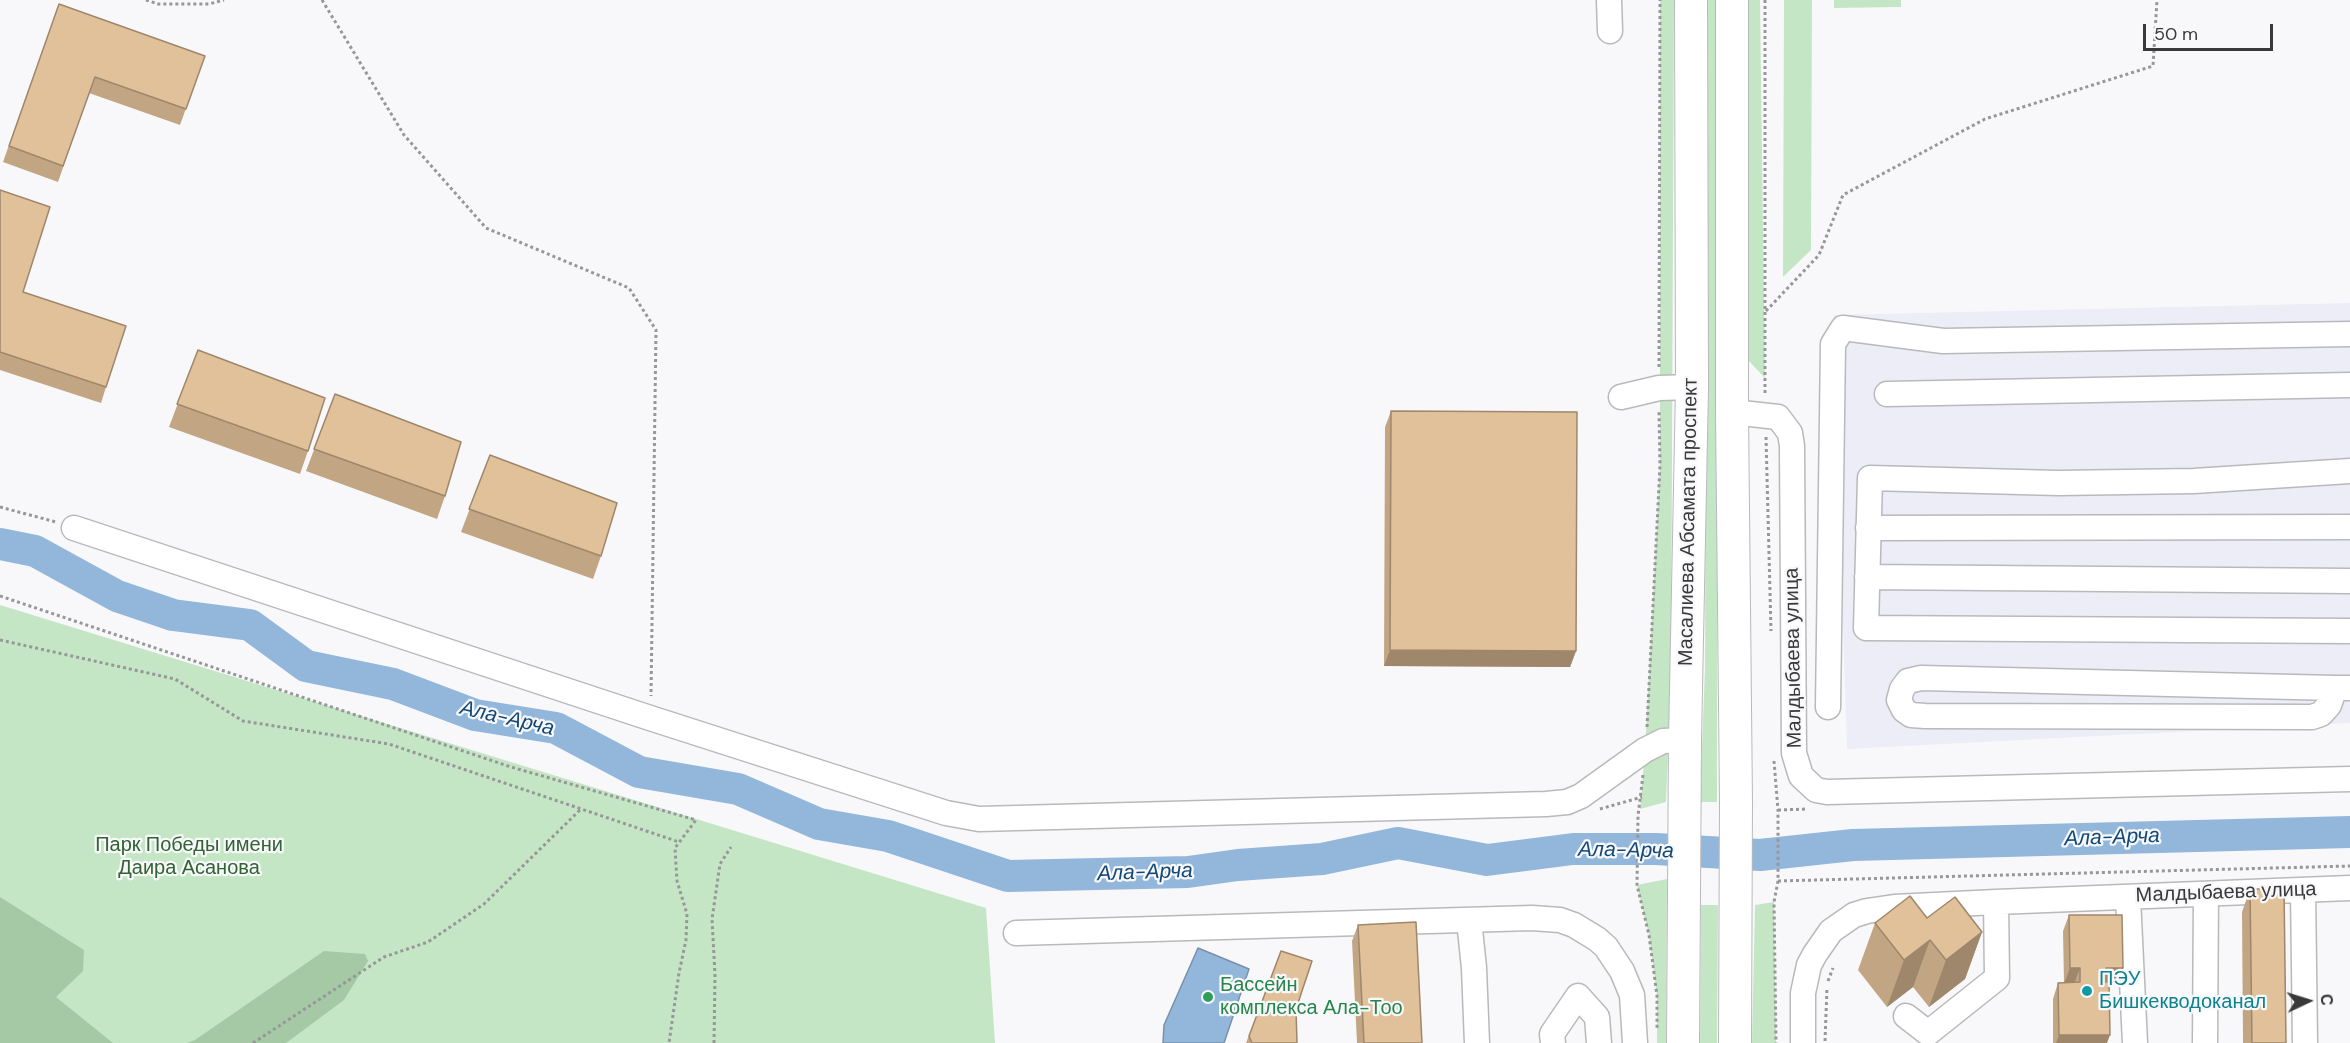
<!DOCTYPE html>
<meta charset="utf-8">
<style>
body{margin:0}
#map{position:relative;width:2350px;height:1043px;overflow:hidden;background:#f8f8fb;font-family:"DM Sans",sans-serif}
canvas{display:block}
.north{position:absolute;left:2278px;top:971px;width:60px;height:60px;-webkit-text-stroke:4px #f8f8fb;paint-order:stroke;rotate:86deg;font-size:16px;font-weight:700;line-height:24px;text-align:center;color:#39393a}
.north::after{content:'';display:block;margin:auto;width:21px;height:27px;background:#39393a;clip-path:polygon(50% 0,100% 100%,50% 72%,0 100%)}
.scale{position:absolute;left:2143px;top:24px;width:130px;height:27px;box-sizing:border-box;border:3px solid #39393a;border-top:0;padding-left:8px;font-size:18px;line-height:21px;white-space:nowrap;color:#39393a;-webkit-text-stroke:4px #f8f8fb;paint-order:stroke}
</style>
<div id="map">
<canvas width="2350" height="1043"></canvas>
<div class="north">С</div>
<div class="scale">50 m</div>
</div>
<script>
const context = document.querySelector('canvas').getContext('2d');
context.lineJoin = 'round';
function fill(path, color) { context.fillStyle = color; context.fill(path, 'evenodd'); }
const shape = rows => new Path2D(rows.map(r => 'M' + r).join(''));
function trace(path, color, width, dash) { context.strokeStyle = color; context.lineWidth = width; context.lineCap = dash ? 'butt' : 'round'; context.setLineDash(dash || []); context.stroke(path); }
function label(font, color, halo, rows, align = 'center') {
  context.font = font + ' "DM Sans",sans-serif'; context.lineWidth = 4.5; context.setLineDash([]); context.textBaseline = 'middle'; context.strokeStyle = halo; context.fillStyle = color; for (const [text, x, y, turn = 0] of rows) {
    context.save(); context.translate(x, y); context.rotate((+turn || 0) * Math.PI / 180); context.textAlign = isNaN(turn) ? turn : align; if (halo) context.strokeText(text, 0, 0); context.fillText(text, 0, 0); context.restore();
  }
}
fill(shape([
 [2350,303,2350,723,1847,749,1833,315]
]), '#ecedf7');
fill(shape([
 [1660,0,1674,0,1671,678,1666,802,1640,809,1645,750,1660,465],
 [1707,0,1717,0,1717,802,1700,802,1705,668],
 [1745,0,1760,0,1765,378,1747,359],
 [1784,0,1812,0,1811,250,1783,277],
 [1834,0,1901,0,1901,7,1834,8],
 [0,605,986,908,995,1043,0,1043],
 [1667,879,1666,1043,1657,1043,1657,996,1649,935,1637,885],
 [1774,902,1776,1043,1752,1043,1755,905],
 [1701,905,1718,905,1717,1043,1700,1043]
]), '#c5e6c5');
fill(shape([
 [0,897,84,950,83,971,56,997,113,1043,0,1043],
 [324,951,365,954,368,961,344,1000,286,1043,187,1043,195,1040]
]), '#a5c9a5');
const water = shape([
 [1198,948,1249,969,1224,1043,1163,1043,1164,1025,1198,948]
]);
fill(water, '#93b7da');
trace(water, '#7891aa', 1.5);
trace(shape([
 [0,544,35,551,117,596,173,615,250,625,306,666,393,684,475,715,556,728,639,772,738,789,819,824,888,836,1008,876,1188,872,1238,865,1322,859,1398,843,1487,860,1573,849,1656,849,1760,855,1853,845,2350,832]
]), '#93b7da', 32);
const minor = shape([
 [1609,0,1610,31],
 [1887,394,2350,385],
 [1621,397,1659,388,1692,387],
 [1732,412,1778,417,1790,433,1792,446,1794,753,1801,776,1816,790,1827,792,2350,779],
 [2350,471,2194,481,2058,483,1870,478,1866,628,2350,631],
 [74,528,650,718,946,813,979,819,1546,804,1567,802,1581,796,1645,750,1663,741,1685,740],
 [1868,528,2350,527],
 [1867,577,2350,581],
 [2335,688,2329,705,2321,714,2312,717,1925,716,1911,715,1904,710,1899,700,1902,689,1908,681,1921,678,2335,688,2350,688],
 [1828,707,1833,344,1843,328,1943,341,2350,334],
 [2303,890,2305,1043],
 [2128,898,2135,1043],
 [1469,920,1474,968,1477,1043],
 [1016,933,1532,918,1560,920,1574,925,1597,939,1606,947,1622,971,1632,995,1635,1043],
 [1906,1016,1928,1033,1997,978,1996,902],
 [1553,1043,1552,1034,1578,996,1597,1017,1599,1043],
 [1803,1043,1803,993,1809,965,1815,954,1831,931,1854,915,1867,911,1894,907,1996,902,2350,888],
 [2205,1043,2206,894]
]);
const major = shape([
 [1732,0,1732,412,1736,802,1735,1043],
 [1683,1043,1685,740,1692,387,1691,0]
]);
trace(minor, '#b9b9bc', 27);
trace(major, '#b9b9bc', 34);
trace(shape([
 [146,0,158,4,209,4,224,0],
 [322,0,404,135,486,228,629,288,656,330,651,696],
 [1765,0,1765,394],
 [1766,311,1819,255,1843,195,1985,119,2153,66,2157,0],
 [1659,367,1660,0],
 [1766,437,1771,631],
 [0,507,56,522],
 [0,596,511,767,696,820,675,848,677,881,687,914,686,940,679,973,669,1043],
 [0,640,175,679,243,721,389,744,679,842],
 [1647,727,1660,465,1659,410],
 [1774,761,1778,810,1778,881,1774,902,1776,1043],
 [1643,775,1638,816,1637,885,1649,935,1657,996,1657,1030],
 [1600,809,1642,797],
 [1778,810,1808,809],
 [1778,881,2350,866],
 [1828,981,1833,968],
 [1825,1041,1827,988],
 [253,1043,384,957,428,942,484,904,581,809],
 [714,1043,715,975,712,919,720,864,731,847]
]), '#979799', 3, [3, 3]);
trace(minor, '#fff', 24);
trace(major, '#fff', 32);
fill(shape([
 [59,4,205,56,180,125,89,93,58,182,3,162],
 [0,190,23,292,106,387,101,403,0,370],
 [198,350,308,451,300,474,169,427],
 [335,394,445,496,437,519,306,471],
 [1391,411,1576,651,1570,667,1384,666,1385,427],
 [490,455,601,556,593,579,461,532],
 [2250,889,2286,1043,2243,1043,2242,912],
 [2069,915,2117,984,2109,984,2107,1043,2053,1043,2053,999,2058,983,2064,983,2063,931],
 [1927,918,1982,932,1965,979,1929,1007,1913,987,1887,1007,1858,970,1875,923],
 [1358,925,1422,1043,1357,1043,1352,941],
 [1281,951,1296,1009,1297,1043,1246,1043]
]), '#c2a684');
fill(shape([
 [1390,650,1576,651,1570,667,1384,666],
 [1982,932,1965,979,1929,1007,1946,960],
 [1930,940,1913,987,1887,1007,1904,960],
 [2070,968,2080,968,2074,984,2064,984],
 [2106,968,2123,968,2117,984,2100,984],
 [2059,1035,2110,1035,2107,1043,2056,1043]
]), '#9e876b');
const building = shape([
 [59,4,205,56,186,109,95,77,63,166,9,146,59,4],
 [0,190,50,207,23,292,126,326,106,387,0,352,0,190],
 [198,350,325,398,308,451,177,404,198,350],
 [335,394,461,442,445,496,314,449,335,394],
 [1391,411,1577,412,1576,651,1390,650,1391,411],
 [490,455,617,503,601,556,469,509,490,455],
 [2250,889,2284,889,2286,1043,2252,1043,2250,889],
 [1910,896,1927,918,1955,897,1982,932,1946,960,1930,940,1904,960,1875,923,1910,896],
 [2069,915,2122,915,2123,968,2106,968,2106,982,2109,982,2110,1035,2059,1035,2058,983,2080,982,2080,968,2070,968,2069,915],
 [1416,922,1422,1043,1364,1043,1358,925,1416,922],
 [1281,951,1312,961,1296,1009,1297,1043,1252,1043,1249,1036,1281,951]
]);
fill(building, '#e1c199');
trace(building, '#9e876b', 1.5);
for (const [x, y, r, color] of [
 [2087,991,6,"#0f9aa8"],
 [1208,997,6,"#2e9e5b"]
]) { const dot = new Path2D(); dot.arc(x, y, r, 0, 2 * Math.PI); context.fillStyle = color; context.fill(dot); trace(dot, '#f8f8fb', 2); }
label('20px', '#39393a', '#f8f8fb', [
 ["Масалиева Абсамата проспект",1689,522,-89],
 ["Малдыбаева улица",1794,658,-91],
 ["Малдыбаева улица",2226,893,-2]
]);
label('20px', '#316333', '#f8f8fb', [
 ["Парк Победы имени",189,846],
 ["Даира Асанова",189,869]
]);
label('20px', '#0d838f', '#f8f8fb', [
 ["ПЭУ",2099,980],
 ["Бишкекводоканал",2099,1003]
], 'left');
label('20px', '#27864d', '#f8f8fb', [
 ["Бассейн",1220,986],
 ["комплекса Ала-Тоо",1220,1009]
], 'left');
label('italic 21px', '#134976', '#f8f8fb', [
 ["Ала-Арча",507,719,13],
 ["Ала-Арча",2112,838,-2],
 ["Ала-Арча",1626,851,1],
 ["Ала-Арча",1145,873,-2]
]);
</script>
